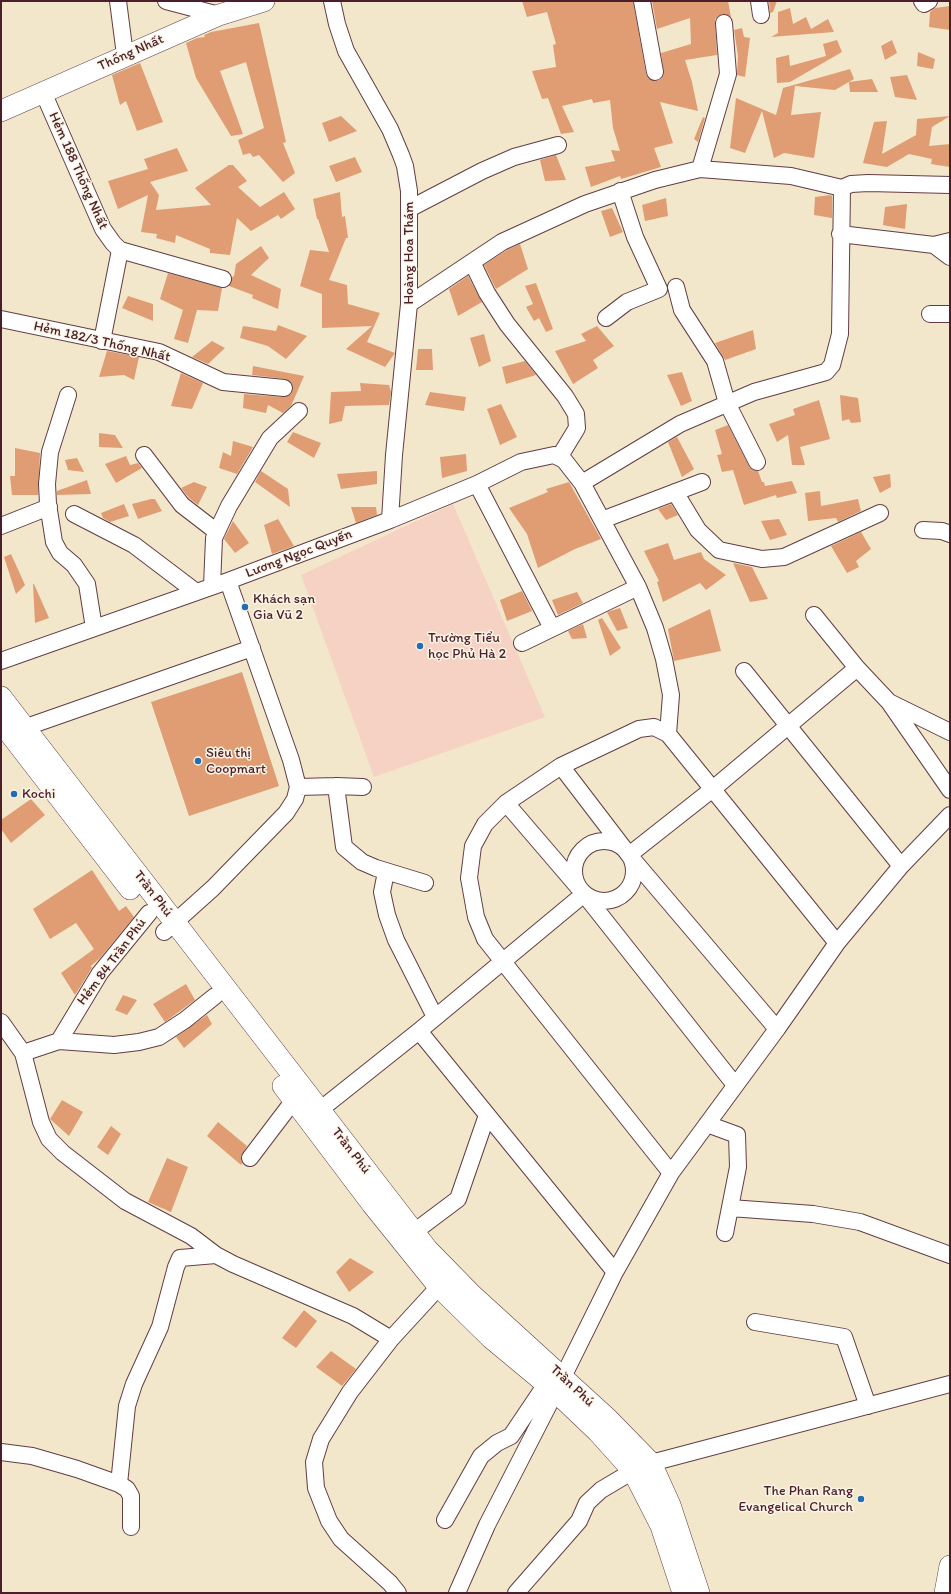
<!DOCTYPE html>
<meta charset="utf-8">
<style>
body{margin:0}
#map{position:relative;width:951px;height:1594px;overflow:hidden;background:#f2e7cb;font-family:Itim,sans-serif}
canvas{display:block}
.frame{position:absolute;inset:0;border:2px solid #4a1f2b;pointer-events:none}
</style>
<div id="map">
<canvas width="951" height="1594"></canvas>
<div class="frame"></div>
</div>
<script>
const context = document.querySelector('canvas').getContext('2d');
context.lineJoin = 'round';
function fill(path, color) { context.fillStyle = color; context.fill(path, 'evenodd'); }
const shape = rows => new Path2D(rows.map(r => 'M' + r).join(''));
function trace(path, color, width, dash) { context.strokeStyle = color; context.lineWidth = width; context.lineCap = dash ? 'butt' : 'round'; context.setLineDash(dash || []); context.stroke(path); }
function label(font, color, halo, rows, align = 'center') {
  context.font = font + ' Itim,sans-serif'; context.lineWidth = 3; context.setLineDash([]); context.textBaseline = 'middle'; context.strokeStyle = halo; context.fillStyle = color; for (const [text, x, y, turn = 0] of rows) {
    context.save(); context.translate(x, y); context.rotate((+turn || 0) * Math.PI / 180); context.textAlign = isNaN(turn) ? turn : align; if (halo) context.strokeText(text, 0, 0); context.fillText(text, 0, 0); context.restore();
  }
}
fill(shape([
 [453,504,545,717,374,777,301,575]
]), '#f6d2c4');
fill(shape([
 [522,1,633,1,646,74,648,78,656,81,661,79,664,75,661,53,691,44,690,18,657,29,652,1,728,1,731,17,723,14,715,19,717,55,685,60,692,82,698,111,660,102,673,143,654,148,661,167,621,179,620,176,591,187,585,167,615,161,611,150,620,151,613,128,610,100,593,103,592,99,562,106,574,132,561,134,548,98,542,99,532,71,556,67,553,45,556,44,547,12,527,17],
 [769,1,777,1,773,12,770,13],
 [950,6,950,30,929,27,930,12,935,8],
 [790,8,793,24,806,17,811,29,828,19,834,32,771,37,778,33,778,12],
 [259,23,286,142,283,143,295,173,283,182,259,155,253,157,250,153,243,155,238,140,264,128,246,62,220,71,243,134,231,136,196,78,186,43,197,38,205,37,204,35,211,32],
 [742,28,744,37,750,38,745,77,737,75,738,56,734,30],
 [837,40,842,52,790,82,777,83,776,58,789,55,790,66,826,56,823,44],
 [892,40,897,53,885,60,881,46],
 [918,52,935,59,933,69,917,66],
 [140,63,163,122,137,131,126,101,120,105,112,75],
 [850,69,854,79,835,90,795,86,791,115,821,112,814,158,784,153,774,158,762,111,745,153,730,148,736,98,776,115,783,88],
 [907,75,917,100,895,97,890,77],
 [872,79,878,92,850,92,849,82],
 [341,116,357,131,329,142,322,123],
 [950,116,932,127,929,146,950,144,950,167,931,164,932,159,909,154,887,167,863,163,874,122,887,121,882,154,916,135,917,119],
 [703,117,705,118,698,142,694,139],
 [177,148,188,171,150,182,159,195,156,210,211,205,195,188,229,165,233,165,247,181,238,187,260,207,284,192,295,209,281,219,278,215,251,231,237,218,230,255,210,253,210,249,176,235,175,243,156,238,157,234,141,232,148,195,118,209,108,181,148,169,144,159],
 [556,155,566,180,545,181,540,160],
 [355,157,362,172,336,182,329,166],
 [340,192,342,217,345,216,348,238,346,238,329,280,347,285,348,304,380,313,367,342,395,353,385,367,346,349,372,326,322,328,322,294,300,286,310,250,329,252,318,219,317,219,313,199],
 [830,195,832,196,832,218,814,215,815,197],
 [666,198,668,216,645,221,642,205],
 [907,204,905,229,883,225,885,207],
 [612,208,623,232,610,237,601,211],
 [520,244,528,269,496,289,484,265,507,250],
 [261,246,269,258,251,275,281,289,278,309,252,298,253,295,229,286,232,277,234,276,236,264],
 [168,273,222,288,218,311,197,310,188,343,174,339,183,310,160,299],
 [468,276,482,302,458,316,449,289],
 [536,283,553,329,546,332,539,318,534,321,526,307,533,304,525,286],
 [128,296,153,304,153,321,122,308],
 [278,325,307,336,286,359,268,346,240,338,243,326,276,331],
 [597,326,614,346,593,360,598,368,573,384,555,351,586,341,581,334],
 [753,330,756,349,725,360,715,343],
 [484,334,491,361,479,367,470,338],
 [212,341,225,348,208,364,192,357],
 [418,349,432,349,433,370,416,370],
 [107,351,139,357,134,380,124,375,99,377],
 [525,361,536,375,506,384,502,367],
 [253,366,304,376,291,406,283,413,268,405,266,413,243,408,244,394,283,397,291,394,293,389,292,384,285,379,252,375],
 [682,372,692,401,681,406,667,375],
 [181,373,203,383,192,409,171,406],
 [360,383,389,385,391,392,389,405,345,406,342,421,329,424,331,392,361,391],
 [430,392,466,397,464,411,425,405],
 [840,395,858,398,861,422,851,423,849,419,842,421],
 [819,400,830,439,800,447,805,465,792,465,788,435,777,442,769,424,795,415,793,409],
 [501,404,517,437,500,445,487,409],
 [728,425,749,466,752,470,758,471,762,482,764,482,765,486,792,481,797,493,777,498,776,495,744,505,733,470,722,472,717,455,722,454,715,430],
 [293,432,321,443,314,458,287,442],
 [99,433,115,435,123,448,99,447],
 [677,437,694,469,682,477,668,442],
 [233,441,253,447,237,474,219,468,223,452,231,456],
 [15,448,40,453,38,495,12,495,10,476,15,476],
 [466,454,467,471,442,478,440,457],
 [126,456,130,465,138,463,142,468,116,483,105,464],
 [77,458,84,472,68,470,65,460],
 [261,471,288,489,290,507,255,482],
 [377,471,377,484,341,489,337,474],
 [890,474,891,487,880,493,873,477],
 [87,480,91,494,57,495,57,491],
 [194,482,207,487,198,505,189,498,181,488],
 [569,482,601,539,575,549,538,568,527,534,509,508,548,492,546,489],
 [820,491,821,506,858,499,861,511,838,522,836,518,808,521,805,493],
 [151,499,155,499,162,511,138,519,132,504],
 [124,504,129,516,110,522,103,518,101,513],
 [671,504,678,515,666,520,658,509],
 [351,507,376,507,377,515,356,523],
 [278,519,294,546,272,554,264,525],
 [779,519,787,535,770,540,761,521],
 [233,521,249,543,235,553,224,539],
 [861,532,871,549,856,561,859,567,847,573,831,546],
 [668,543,674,560,701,552,704,559,726,575,706,590,700,583,663,602,657,582,659,581,644,551],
 [11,554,25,585,16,594,4,557],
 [733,563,752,567,768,599,750,602],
 [33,584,34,584,49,618,35,623],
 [522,591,532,611,507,621,500,600],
 [577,592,583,603,558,615,552,600],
 [620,608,628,628,617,631,607,612],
 [710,609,721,651,674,661,668,629],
 [602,618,621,648,610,656,598,620],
 [583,624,587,638,572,639,568,631],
 [242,672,279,786,189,816,151,702],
 [31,799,45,815,11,843,1,829,1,820],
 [92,870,119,911,126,906,134,917,100,958,91,966,92,968,75,995,61,973,94,949,76,923,50,939,33,909],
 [186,984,195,1000,165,1022,153,1004],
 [123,995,137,1000,127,1015,115,1010],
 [207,1015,212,1024,184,1048,176,1037],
 [62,1100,83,1112,69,1136,50,1119],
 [218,1122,247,1146,241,1156,242,1163,241,1165,207,1136],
 [111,1126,121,1134,108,1155,97,1147],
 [167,1158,188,1167,171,1212,148,1202],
 [350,1258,374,1272,349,1292,336,1272],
 [304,1310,317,1321,296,1348,282,1338],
 [331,1351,356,1369,342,1386,316,1367]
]), '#e09d74');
const minor = shape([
 [118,1,125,55],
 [166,1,219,15],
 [332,1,337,24,346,51,390,129,401,155,405,166,409,191,409,304,394,455,390,520],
 [642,1,655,72],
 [759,1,761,15],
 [922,1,924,4,929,1],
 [43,92,103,229,113,243,120,250,223,279],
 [700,169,728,74,724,23],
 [409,209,482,171,514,157,558,145],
 [840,234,934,245,950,241],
 [934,245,950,257],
 [472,262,487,293,507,324,565,396,576,414,577,428,560,456],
 [676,287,682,310,715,361,727,403,757,462],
 [409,304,502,242,585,204,655,180,700,169,791,176,842,188,851,184,868,183,950,185],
 [930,314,950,314],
 [606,318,627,302,659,289,635,237,620,191],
 [1,319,159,352,223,382,284,388],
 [102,341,120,250],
 [68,395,50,452,47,484,48,504,54,542,60,553,74,565,87,584,94,628],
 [144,455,182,505,217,532],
 [582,483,680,424,754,392,826,372,832,365,840,334,842,188],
 [477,484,552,628],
 [675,492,698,530,719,550,762,559,784,557,880,513],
 [74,514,134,545,196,592],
 [602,520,702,482],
 [1,526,49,507],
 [923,530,942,531,950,534],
 [212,586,214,538,229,506,270,438,299,411],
 [814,615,857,668,889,702,950,732],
 [522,643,638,587],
 [1,661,228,581,390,520,477,484,521,462,554,455,564,460,582,483,638,587,655,628,664,659,671,695,668,734],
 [744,671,901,866],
 [889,702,950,790],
 [15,731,252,648],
 [561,766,629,855,777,1029],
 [336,786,344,847,362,862,376,868,425,883],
 [298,787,336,786,363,787],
 [506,803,584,894,735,1085],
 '574 871a30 30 0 1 1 60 0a30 30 0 1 1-60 0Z',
 [629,855,714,788,857,668],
 [386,872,382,892,387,915,396,940,435,1017],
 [164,932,213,888,286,813,295,799,298,787,291,760,228,581],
 [1,1022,23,1053,41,1122,49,1139,63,1153,125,1201,191,1236,216,1255,233,1264,353,1316,391,1339],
 [419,1031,615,1272],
 [59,1041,100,973,149,913],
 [23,1053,59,1041,114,1045,139,1042,159,1037,185,1020,215,996],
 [311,1117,419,1031,584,894],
 [707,1124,737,1135,738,1167,725,1233],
 [250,1158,294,1100],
 [671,1173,485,939,476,917,469,878,473,846,485,824,506,803,561,766,639,729,654,727,668,734,837,943],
 [730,1208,813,1214,860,1222,950,1255],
 [414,1232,458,1199,487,1115],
 [755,1322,844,1337,868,1406],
 [1,1452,32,1456,77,1469,119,1484,127,1489,131,1496,131,1527],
 [119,1484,127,1406,134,1384,160,1327,176,1267,180,1258,216,1255],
 [445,1520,481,1456,497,1443,511,1436,546,1384],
 [398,1593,390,1583,341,1539,329,1521,316,1488,314,1462,321,1439,350,1392,391,1339,446,1279],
 [457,1593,487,1525,563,1377,615,1272,671,1173,777,1029,837,943,901,866,950,815],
 [516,1593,579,1521,587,1503,601,1490,633,1471,651,1463,950,1384]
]);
const major = shape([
 [1,111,219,15,264,1],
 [1,697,427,1249,472,1295,608,1419,651,1463,670,1505,699,1593],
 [1,722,130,889],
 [283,1086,372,1204,439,1287,491,1338,556,1392,598,1432,633,1471,661,1526,683,1593],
 [945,1593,950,1566]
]);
trace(minor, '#633d43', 18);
trace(major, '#633d43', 22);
trace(minor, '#fff', 16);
trace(major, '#fff', 21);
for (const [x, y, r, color] of [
 [245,607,4,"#1f6fb2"],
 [420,646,4,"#1f6fb2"],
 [198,761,4,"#1f6fb2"],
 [14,794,4,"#1f6fb2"],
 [861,1499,4,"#1f6fb2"]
]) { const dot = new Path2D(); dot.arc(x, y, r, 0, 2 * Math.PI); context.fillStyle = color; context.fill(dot); trace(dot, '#fcf5e5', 1.5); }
label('14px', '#4a1f2b', '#fcf5e5', [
 ["Thống Nhất",131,53,-24],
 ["Hẻm 188 Thống Nhất",78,171,66],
 ["Hoàng Hoa Thám",409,253,-90],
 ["Hẻm 182/3 Thống Nhất",102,342,13],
 ["Lương Ngọc Quyến",299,554,-21],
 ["Trần Phú",153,894,52],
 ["Hẻm 84 Trần Phú",112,962,-53],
 ["Trần Phú",351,1151,52],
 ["Trần Phú",572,1386,43]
]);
label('14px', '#4a1f2b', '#fcf5e5', [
 ["Khách sạn",253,599],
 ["Gia Vũ 2",253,615],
 ["Trường Tiểu",428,638],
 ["học Phủ Hà 2",428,654],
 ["Siêu thị",206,753],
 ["Coopmart",206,769],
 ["Kochi",22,794],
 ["The Phan Rang",853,1491,"right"],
 ["Evangelical Church",853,1507,"right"]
], 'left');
</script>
